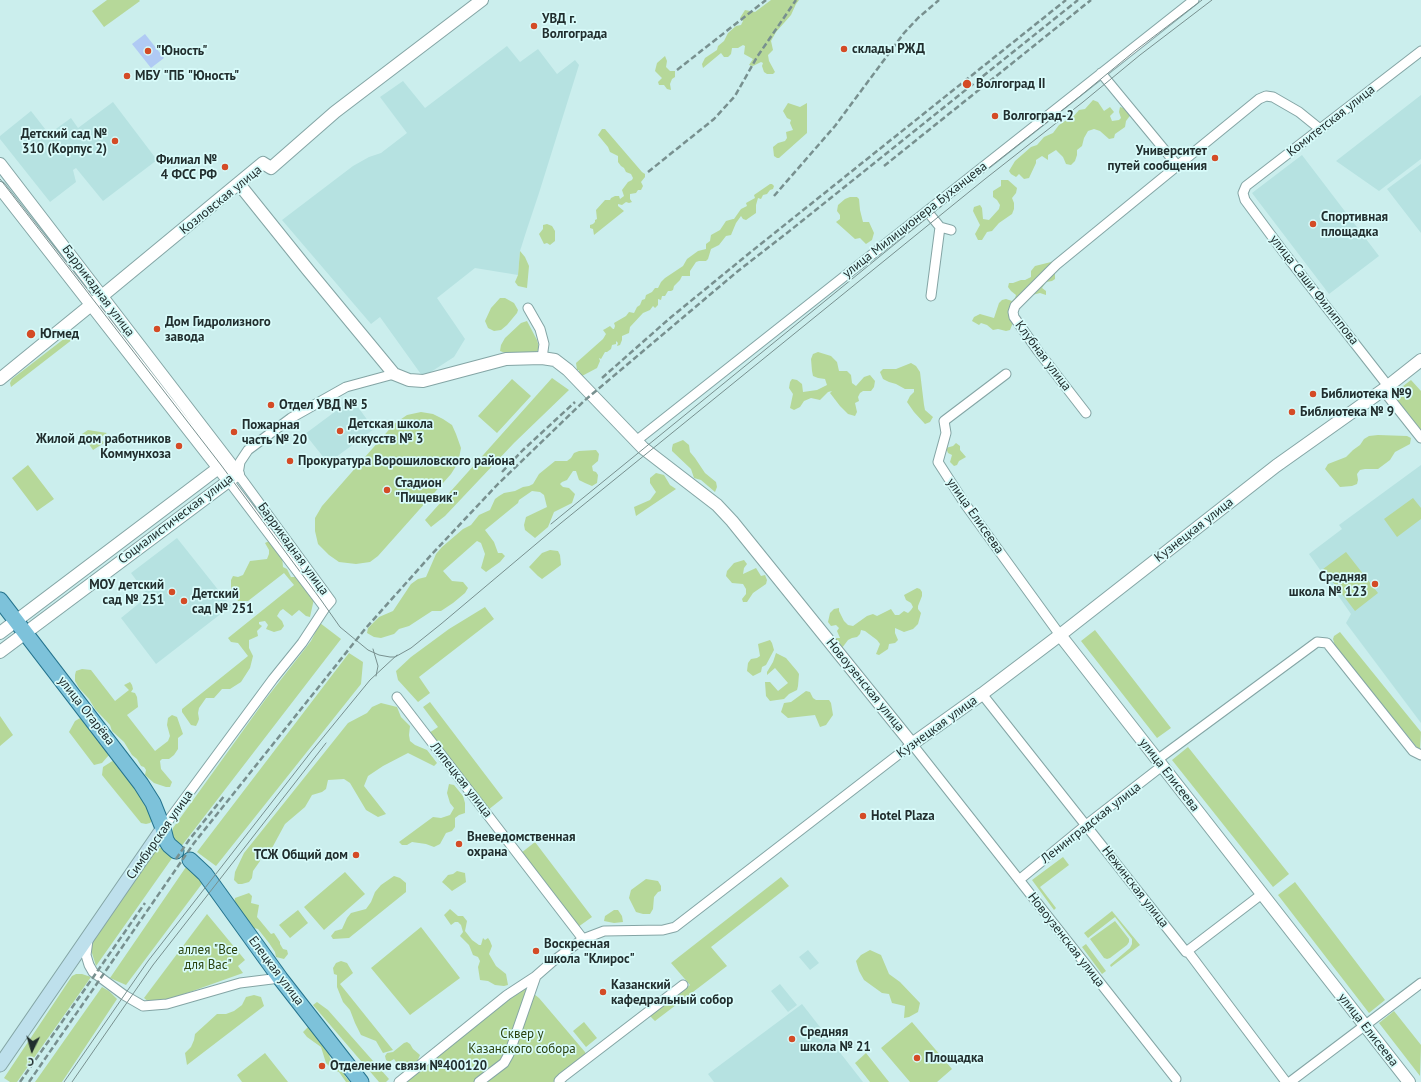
<!DOCTYPE html>
<meta charset="utf-8">
<style>
body{margin:0}
#map{position:relative;width:1421px;height:1082px;overflow:hidden;background:#cbeeed;font-family:"PT Sans",sans-serif}
canvas{display:block}
.north{position:absolute;left:12px;top:1030px;width:40px;height:40px;-webkit-text-stroke:3px #d8fbfa;paint-order:stroke;rotate:185deg;font-size:11px;font-weight:700;line-height:16px;text-align:center;color:#212e2e}
.north::after{content:'';display:block;margin:auto;width:14px;height:18px;background:#212e2e;clip-path:polygon(50% 0,100% 100%,50% 72%,0 100%)}
</style>
<div id="map">
<canvas width="1421" height="1082"></canvas>
<div class="north">С</div>
</div>
<script>
const context = document.querySelector('canvas').getContext('2d');
context.lineJoin = 'round';
function fill(path, color) { context.fillStyle = color; context.fill(path, 'evenodd'); }
const shape = rows => new Path2D(rows.map(r => 'M' + r).join(''));
function trace(path, color, width, dash) { context.strokeStyle = color; context.lineWidth = width; context.lineCap = dash ? 'butt' : 'round'; context.setLineDash(dash || []); context.stroke(path); }
function label(font, color, halo, rows, align = 'center') {
  context.font = font + ' "PT Sans",sans-serif'; context.lineWidth = 3.5; context.setLineDash([]); context.textBaseline = 'middle'; context.strokeStyle = halo; context.fillStyle = color; for (const [text, x, y, turn = 0] of rows) {
    context.save(); context.translate(x, y); context.rotate((+turn || 0) * Math.PI / 180); context.textAlign = isNaN(turn) ? turn : align; if (halo) context.strokeText(text, 0, 0); context.fillText(text, 0, 0); context.restore();
  }
}
fill(shape([
 [507,46,520,62,538,49,557,74,575,60,579,65,539,193,527,229,520,251,518,275,475,268,437,298,465,339,454,357,423,377,380,317,371,324,282,220,353,166,369,157,381,153,407,133,380,97,403,81,425,108],
 [1421,95,1421,159,1379,191,1336,161],
 [113,102,157,160,103,201,76,168,73,170,76,182,50,202,0,139,0,136,31,111,49,134,71,118,78,128],
 [1302,155,1379,256,1329,294,1252,193],
 [1421,164,1421,233,1387,189],
 [352,399,374,429,328,463,305,434],
 [1421,465,1421,723,1346,623,1351,614,1309,554,1342,529,1339,525],
 [177,538,231,606,156,664,121,618,148,596,131,573],
 [808,950,819,963,810,970,799,957],
 [780,984,797,1005,788,1012,771,991],
 [802,1004,863,1082,714,1082,708,1074]
]), '#b6e2e1');
fill(shape([
 [107,0,139,0,140,1,104,27,92,11],
 [771,0,799,0,796,4,791,15,776,32,771,41,773,50,768,55,769,61,775,72,773,74,767,74,764,72,762,66,763,63,761,62,753,66,749,65,753,59,744,54,745,46,743,45,738,48,732,48,731,54,728,57,724,57,721,53,703,68,702,64,705,58,717,50,718,46,724,41,728,33,736,26,741,25,743,21,740,18,745,10,755,12],
 [665,56,667,61,666,67,670,71,675,71,675,77,672,79,670,84,671,90,667,89,664,85,659,85,658,82,662,78,655,71,657,63],
 [1093,100,1098,102,1104,111,1110,107,1114,112,1110,116,1112,121,1119,120,1121,118,1119,112,1120,107,1127,109,1132,113,1126,121,1125,127,1115,134,1114,138,1109,139,1100,131,1094,129,1088,131,1084,138,1082,146,1077,150,1077,155,1075,161,1071,165,1066,164,1063,157,1056,150,1048,155,1048,160,1042,156,1036,160,1036,163,1029,178,1024,179,1019,174,1016,177,1011,174,1009,171,1015,161,1031,147,1037,145,1044,137,1053,133,1059,125,1068,119,1073,117,1079,110,1085,109],
 [788,103,800,107,807,103,807,133,779,158,777,158,774,156,773,147,778,143,785,141,787,138,786,132,793,130,790,123,791,120,787,118,783,111],
 [602,129,605,129,642,172,645,174,645,177,641,182,643,186,641,190,638,190,636,193,630,194,630,199,632,202,629,203,626,202,622,205,618,204,618,206,624,211,594,235,593,229,590,228,590,225,593,224,595,222,595,220,597,219,596,210,605,200,610,200,611,198,615,196,619,196,620,199,624,196,622,190,628,182,632,180,633,178,631,174,626,172,624,168,621,166,618,162,618,156,610,152,608,147,598,135],
 [1001,180,1008,180,1017,188,1016,193,1012,198,1014,203,1014,209,1012,214,999,223,992,231,987,232,982,240,978,240,975,234,980,225,973,211,974,207,980,205,982,208,983,219,989,220,999,209,1000,205,997,200,993,197,993,191,1001,186],
 [770,184,772,184,774,186,773,189,770,190,767,194,763,195,761,199,758,198,756,205,756,213,746,220,743,219,741,216,736,223,731,235,726,236,719,245,711,249,708,259,706,261,699,261,696,262,690,271,690,276,682,276,680,280,674,286,673,290,671,291,668,291,665,296,662,296,661,300,658,299,658,305,655,308,653,306,650,310,643,313,630,327,629,333,622,336,622,340,620,345,617,346,618,343,616,341,616,344,612,345,611,349,607,352,605,352,601,359,599,358,600,361,597,368,582,376,579,373,579,370,577,370,576,363,603,339,606,334,603,330,605,329,610,326,613,329,614,329,615,326,614,323,626,316,629,312,634,313,637,307,640,305,642,300,645,299,646,295,652,292,655,288,658,288,661,282,665,278,683,266,687,259,698,251,706,249,706,244,710,241,711,235,720,230,726,221,733,219,734,219,741,209,747,206,746,203,755,198,754,195],
 [850,197,857,197,859,199,860,210,863,222,869,222,874,233,872,240,866,244,860,238,855,239,836,222,840,219,840,215,837,211,838,205,845,199],
 [547,224,552,226,555,231,555,241,550,245,547,243,544,244,539,234,543,229,543,225],
 [520,251,525,257,529,266,527,288,518,286,515,282,518,275],
 [1055,261,1055,279,1052,281,1046,282,1042,288,1046,291,1046,295,1040,293,1028,296,1024,295,1010,330,1006,331,998,329,993,330,987,325,981,323,979,325,972,321,974,317,980,314,994,318,999,303,1002,300,1006,299,1012,301,1015,298,1016,295,1011,291,1008,287,1009,283,1013,283,1021,280,1025,280,1031,277,1031,271,1035,266],
 [500,298,505,298,514,303,518,310,517,313,507,325,501,330,494,331,488,328,485,321,491,308],
 [527,321,537,340,539,347,537,352,510,355,500,351,501,345,505,338,521,323],
 [69,335,73,339,11,387,10,383,12,379],
 [818,352,831,356,837,362,839,371,847,371,851,375,852,383,856,386,864,377,870,375,875,381,874,387,871,391,863,391,860,393,858,397,859,401,855,403,857,412,855,416,848,414,840,406,830,393,832,391,828,392,820,400,811,398,804,401,800,407,794,410,790,408,793,394,789,388,790,382,792,379,797,380,802,384,803,392,817,390,827,385,825,379,818,378,813,376,812,371,811,359,813,354],
 [911,363,916,366,920,372,924,405,925,410,933,417,930,422,925,424,914,412,907,402,910,396,914,392,914,389,905,389,896,384,889,382,883,379,880,372,883,369,896,369],
 [552,378,569,390,514,443,445,516,431,527,425,520],
 [512,379,531,396,497,433,478,416],
 [1411,380,1421,391,1421,432,1390,396],
 [421,412,433,414,443,419,452,425,456,434,461,448,458,463,451,474,378,556,370,562,356,564,339,562,329,555,318,544,315,531,315,518,322,506,394,424,407,415],
 [88,430,107,433,100,438,104,443,93,450,82,434],
 [1378,435,1407,436,1411,438,1410,444,1395,452,1390,460,1378,469,1365,469,1360,470,1357,474,1358,480,1357,484,1352,486,1340,487,1325,469,1328,464,1346,457,1353,450,1360,445,1364,439,1369,436],
 [683,440,689,445,690,452,695,458,705,473,716,482,717,487,715,492,701,480,694,478,691,469,672,451,672,448,673,444],
 [956,443,960,446,960,450,966,457,959,461,957,465,954,466,950,462,952,455,948,453,946,448,953,446],
 [596,450,599,454,598,461,592,466,593,471,596,472,598,475,597,483,592,486,585,483,579,480,576,471,573,471,567,480,562,482,560,484,563,487,569,488,575,494,572,503,554,512,548,527,535,538,525,530,524,525,526,517,547,507,544,495,540,492,532,491,519,500,518,503,485,530,494,542,498,553,502,553,505,556,500,562,486,572,481,568,485,554,481,543,477,541,443,571,452,581,463,582,468,588,465,593,453,603,441,611,432,611,409,626,399,629,394,634,381,638,374,637,367,633,368,628,379,617,393,611,411,584,418,579,426,577,436,554,442,547,463,529,471,525,479,515,490,510,495,499,499,496,504,493,515,491,523,487,529,486,533,484,539,474,555,461,567,461,571,458,574,453,579,451],
 [28,465,54,499,37,511,12,478],
 [656,473,664,475,670,485,676,489,636,516,634,507,650,500,656,492,650,483,650,478],
 [1413,498,1421,508,1421,519,1397,537,1384,519],
 [269,541,282,555,283,567,287,569,291,577,298,577,314,599,310,617,306,616,299,610,292,616,283,609,280,611,277,616,282,621,284,626,281,630,274,632,266,629,268,625,265,621,259,622,259,624,262,626,257,631,258,636,249,640,249,648,253,656,250,668,241,682,230,689,222,689,214,698,206,698,199,708,198,713,199,719,198,722,196,726,191,725,182,712,182,709,248,656,238,643,231,642,228,638,294,585,284,573,248,601,238,601,231,589,231,580,233,576,238,577,243,575,250,561,267,559,269,554,269,550,265,543],
 [550,550,558,551,560,555,561,565,542,579,538,576,529,567,542,553],
 [1346,552,1378,593,1355,611,1323,569],
 [744,560,747,564,744,568,743,574,756,568,761,576,765,575,767,580,766,584,753,593,747,602,743,602,742,599,746,594,746,589,743,584,732,583,726,576,727,571,734,563],
 [917,588,920,589,922,592,922,596,918,606,918,609,921,613,918,624,913,629,904,632,895,628,895,633,898,640,895,643,889,644,888,649,879,655,876,654,880,644,877,640,865,631,861,630,860,634,857,637,852,638,848,640,842,648,835,644,836,638,840,638,837,631,839,628,836,625,831,626,828,622,830,613,834,609,839,608,839,611,844,621,848,625,853,626,867,616,873,614,877,616,891,609,895,615,899,615,904,611,908,613,911,610,913,607,911,603,906,600,904,595],
 [485,607,494,619,419,677,430,693,418,702,398,680,396,671,411,657,449,629],
 [320,623,341,639,180,848,171,837,173,828,265,700,311,641],
 [1095,630,1171,728,1157,738,1081,641],
 [1340,632,1421,732,1420,751,1335,646,1333,639,1334,636],
 [770,640,772,643,774,650,766,665,762,667,761,672,753,676,747,671,748,663,751,659,757,658,760,656,758,644],
 [349,653,363,662,361,684,216,866,197,852],
 [776,653,786,658,797,671,799,674,798,686,797,690,789,694,784,699,770,701,766,696,765,682,770,682,778,691,788,683,775,668,767,675,767,672,773,662],
 [82,669,91,670,115,701,129,690,124,685,130,682,132,685,133,689,131,692,135,693,137,697,138,707,127,715,155,751,168,741,170,736,167,725,168,718,172,715,177,717,183,734,178,738,178,749,174,755,169,759,162,759,160,761,161,769,172,782,170,787,166,787,154,783,145,775,146,770,144,767,141,766,137,759,132,755,124,742,112,731,110,725,95,709,89,699,79,688,75,681,75,675,76,671],
 [806,691,810,692,813,698,816,700,829,700,831,703,833,715,826,725,820,727,815,715,788,718,781,712,784,703,791,702],
 [430,702,503,798,488,810,429,733,438,727,423,707],
 [381,703,397,707,401,717,410,726,409,735,410,741,415,745,427,750,437,763,434,766,408,753,383,766,368,776,364,786,386,814,378,817,366,810,350,783,344,779,328,780,326,789,322,792,312,795,305,807,285,824,272,848,267,851,261,851,260,861,253,871,252,878,249,882,242,884,238,884,234,880,235,872,244,853,348,723,367,713,372,707],
 [0,716,13,735,0,746],
 [82,717,110,752,109,755,102,763,94,765,69,732,75,721],
 [1188,747,1289,874,1273,887,1172,760],
 [114,760,122,766,154,818,150,823,146,824,141,823,102,775,103,767],
 [449,784,454,785,463,796,465,803,465,813,459,815,455,818,455,827,452,831,446,833,440,844,434,847,426,844,412,842,407,845,402,845,399,842,433,817,441,818,450,815,454,808,450,803,447,793],
 [535,842,592,917,578,927,521,853],
 [162,847,175,854,96,966,91,950,94,938,151,853],
 [1063,857,1069,865,1040,887,1056,908,1054,910,1032,880],
 [186,867,204,881,126,985,110,978],
 [457,871,465,873,466,882,452,891,442,882,448,875,453,874],
 [345,872,365,894,324,930,304,907],
 [394,876,400,878,406,883,406,892,349,938,333,939,331,936,335,931,342,929,347,918,351,913,366,909,371,902,375,892,381,885],
 [781,877,789,886,711,947,727,966,655,1021,650,1016,690,985,671,963],
 [646,879,658,881,661,886,661,891,658,892,654,897,653,909,650,914,643,914,636,912,629,898,631,890],
 [1295,882,1385,1000,1369,1013,1278,895],
 [249,893,252,896,251,903,259,905,257,917,271,934,274,933,280,942,280,944,283,949,287,950,288,954,284,959,276,957,275,952,269,943,258,929,254,928,234,903,235,898],
 [450,909,458,916,463,916,467,921,465,931,472,940,479,945,481,945,483,938,485,940,488,938,490,941,492,946,489,954,496,966,506,974,508,985,504,986,495,985,488,981,480,980,478,967,480,961,478,957,473,955,469,945,460,936,463,932,461,925,458,922,455,922,451,925,444,915],
 [298,910,308,923,290,938,279,925],
 [614,910,618,910,622,916,623,922,614,923,604,921,605,916],
 [1112,911,1140,945,1111,967,1110,965,1130,948,1132,944,1132,939,1115,917,1088,938,1084,933],
 [207,914,245,960,238,966,243,973,173,998,150,1003,144,998],
 [1115,921,1129,939,1129,942,1127,945,1110,958,1107,959,1104,958,1090,939],
 [421,927,460,978,410,1015,371,968],
 [1086,944,1106,971,1102,974,1082,947],
 [870,950,881,955,889,974,900,982,920,1003,918,1012,909,1017,904,1018,905,1006,892,1003,889,994,882,993,864,980,859,971,856,961,861,955],
 [341,961,347,963,353,973,340,984,393,1050,383,1053,376,1041,361,1035,355,1023,350,1010,343,1002,337,987,337,975,334,974,333,968,336,963],
 [76,974,82,974,91,977,17,1082,10,1082,4,1078,72,976],
 [524,986,539,998,585,1052,586,1055,553,1082,404,1082],
 [102,987,109,991,117,999,62,1082,35,1082],
 [254,995,261,997,264,1006,187,1065,185,1053,191,1047,194,1040,195,1034,217,1014,226,1014,234,1011,242,1005,246,997],
 [317,1002,328,1010,389,1079,386,1082,379,1082,313,1005],
 [1394,1011,1421,1045,1420,1076,1379,1023],
 [584,1022,597,1038,586,1047,573,1031],
 [912,1022,952,1069,937,1082,910,1082,881,1048],
 [308,1027,313,1030,318,1040,329,1054,330,1058,342,1067,345,1076,350,1082,346,1082,339,1072,332,1069,326,1063,321,1047,307,1037,303,1032],
 [407,1042,410,1044,413,1049,420,1055,417,1062,404,1073,394,1059,389,1062,386,1060,385,1056,387,1053,393,1052,404,1043],
 [265,1053,288,1082,242,1082,237,1075],
 [866,1053,889,1082,870,1082,855,1063]
]), '#b6d899');
fill(shape([
 [145,34,164,58,151,68,132,44]
]), '#b0caf4');
const minor = shape([
 [1101,73,1177,165],
 [927,211,940,227,931,296],
 [940,227,951,230],
 [528,308,540,329,544,344,542,358],
 [1006,374,944,421,946,433,938,462,965,504,1060,635],
 [1388,386,1285,254,1245,200,1243,193,1246,186,1421,51],
 [1383,390,1421,438],
 [1086,413,1038,351,1014,317,1013,312,1015,306,1056,265,1259,99,1266,96,1273,97,1299,112,1320,129],
 [636,441,1194,0],
 [228,480,325,608,331,601,238,474,240,462,248,450,291,418,346,387,394,374],
 [982,694,1186,952,1189,953,1286,1082],
 [397,697,583,939],
 [1157,760,1317,642,1327,643,1413,751,1421,755],
 [163,828,273,679,302,643,325,608],
 [1019,880,1086,825,1162,766],
 [88,940,86,955,89,965,93,972,124,995,143,1006,167,1004,240,983,280,978],
 [1186,952,1262,894],
 [399,1082,507,995,536,976],
 [479,1082,504,1063,509,1054,536,976,552,962,583,939,604,931,663,930,675,927,912,744,1176,1079],
 [560,1082,559,1081,563,1077,683,985],
 [1290,1082,1421,983]
]);
const tertiary = shape([
 [0,164,238,474,0,652],
 [239,184,308,270,394,374,409,380,423,381,506,359,542,358,555,360,568,370,643,448,717,505,732,521,912,744,982,694,1060,635,1276,466,1383,390,1421,360],
 [0,188,228,480],
 [0,379,102,296,263,163,271,168,335,112,482,0],
 [0,633,225,463],
 [1060,635,1409,1082]
]);
const secondary = shape([
 [0,1065,163,828]
]);
const primary = shape([
 [0,600,141,784,153,803,163,828,166,840,169,845,176,851],
 [190,860,205,874,280,978,361,1082]
]);
trace(minor, '#84a5a5', 11);
trace(tertiary, '#84a5a5', 14);
trace(secondary, '#84a5a5', 15);
trace(primary, '#25748e', 17);
trace(minor, '#fff', 9);
trace(tertiary, '#fff', 12);
trace(secondary, '#bee0ec', 13);
trace(primary, '#7dc2da', 15);
trace(shape([
 [0,179,221,465,321,600,340,627,368,650,379,655,390,657,395,657,411,648,441,624,561,523,985,179,1083,102,1140,55,1212,0],
 [551,524,981,174,1079,97,1136,50,1202,0],
 [373,649,378,666,376,676],
 [64,1082,148,961,311,752,370,680,397,655],
 [72,1082,153,965,326,743]
]), '#78908f', 1);
trace(shape([
 [677,70,766,0],
 [884,166,1091,0],
 [648,172,714,119,735,96,757,57,796,0],
 [774,196,835,126,904,33,918,18,939,0],
 [602,378,670,318,752,251,1066,0],
 [502,472,523,450,575,402],
 [176,859,189,840,225,795],
 [20,1082,145,903],
 [29,1082,194,843,365,629,432,554,498,484,584,401,738,271,787,233,1078,0]
]), '#78908f', 2.5, [6, 3]);
for (const [x, y, r, color] of [
 [534,26,4,"#d44b26"],
 [844,49,4,"#d44b26"],
 [148,51,4,"#d44b26"],
 [127,76,4,"#d44b26"],
 [967,84,5,"#d44b26"],
 [995,116,4,"#d44b26"],
 [115,141,4,"#d44b26"],
 [1215,158,4,"#d44b26"],
 [225,167,4,"#d44b26"],
 [1313,224,4,"#d44b26"],
 [157,329,4,"#d44b26"],
 [31,334,5,"#d44b26"],
 [1313,394,4,"#d44b26"],
 [271,405,4,"#d44b26"],
 [1292,412,4,"#d44b26"],
 [340,431,4,"#d44b26"],
 [234,432,4,"#d44b26"],
 [179,446,4,"#d44b26"],
 [290,461,4,"#d44b26"],
 [387,490,4,"#d44b26"],
 [1375,584,4,"#d44b26"],
 [172,592,4,"#d44b26"],
 [184,601,4,"#d44b26"],
 [863,816,4,"#d44b26"],
 [459,844,4,"#d44b26"],
 [356,855,4,"#d44b26"],
 [536,951,4,"#d44b26"],
 [603,992,4,"#d44b26"],
 [792,1039,4,"#d44b26"],
 [917,1058,4,"#d44b26"],
 [322,1066,4,"#d44b26"]
]) { const dot = new Path2D(); dot.arc(x, y, r, 0, 2 * Math.PI); context.fillStyle = color; context.fill(dot); trace(dot, '#d8fbfa', 1.5); }
label('bold 13px', '#212e2e', '#d8fbfa', [
 ["УВД г.",542,19],
 ["Волгограда",542,34],
 ["склады РЖД",852,49],
 ["\"Юность\"",156,51],
 ["МБУ \"ПБ \"Юность\"",135,76],
 ["Волгоград II",976,84],
 ["Волгоград-2",1003,116],
 ["Детский сад №",107,134,"right"],
 ["310 (Корпус 2)",107,149,"right"],
 ["Университет",1207,151,"right"],
 ["путей сообщения",1207,166,"right"],
 ["Филиал №",217,160,"right"],
 ["4 ФСС РФ",217,175,"right"],
 ["Спортивная",1321,217],
 ["площадка",1321,232],
 ["Дом Гидролизного",165,322],
 ["завода",165,337],
 ["Югмед",40,334],
 ["Библиотека №9",1321,394],
 ["Отдел УВД № 5",279,405],
 ["Библиотека № 9",1300,412],
 ["Детская школа",348,424],
 ["искусств № 3",348,439],
 ["Пожарная",242,425],
 ["часть № 20",242,440],
 ["Жилой дом работников",171,439,"right"],
 ["Коммунхоза",171,454,"right"],
 ["Прокуратура Ворошиловского района",298,461],
 ["Стадион",395,483],
 ["\"Пищевик\"",395,498],
 ["Средняя",1367,577,"right"],
 ["школа № 123",1367,592,"right"],
 ["МОУ детский",164,585,"right"],
 ["сад № 251",164,600,"right"],
 ["Детский",192,594],
 ["сад № 251",192,609],
 ["Hotel Plaza",871,816],
 ["Вневедомственная",467,837],
 ["охрана",467,852],
 ["ТСЖ Общий дом",348,855,"right"],
 ["Воскресная",544,944],
 ["школа \"Клирос\"",544,959],
 ["Казанский",611,985],
 ["кафедральный собор",611,1000],
 ["Средняя",800,1032],
 ["школа № 21",800,1047],
 ["Площадка",925,1058],
 ["Отделение связи №400120",330,1066]
], 'left');
label('13px', '#212e2e', '#d8fbfa', [
 ["Комитетская улица",1331,121,-38],
 ["Козловская улица",221,200,-39],
 ["улица Милиционера Буханцева",915,220,-38],
 ["улица Саши Филиппова",1314,290,52],
 ["Баррикадная улица",98,291,53],
 ["Клубная улица",1043,356,53],
 ["улица Елисеева",975,516,55],
 ["Социалистическая улица",176,519,-37],
 ["Кузнецкая улица",1194,530,-38],
 ["Баррикадная улица",293,549,54],
 ["Новоузенская улица",865,685,51],
 ["улица Огарёва",86,711,52],
 ["Кузнецкая улица",937,727,-36],
 ["улица Елисеева",1169,775,52],
 ["Липецкая улица",461,780,52],
 ["Ленинградская улица",1091,823,-38],
 ["Симбирская улица",160,835,-55],
 ["Нежинская улица",1135,887,52],
 ["Новоузенская улица",1066,940,52],
 ["Елецкая улица",276,971,53],
 ["улица Елисеева",1368,1030,52]
]);
label('13px', '#2a420d', '#d8fbfa', [
 ["аллея \"Все",208,950],
 ["для Вас\"",208,965],
 ["Сквер у",522,1034],
 ["Казанского собора",522,1049]
]);
</script>
